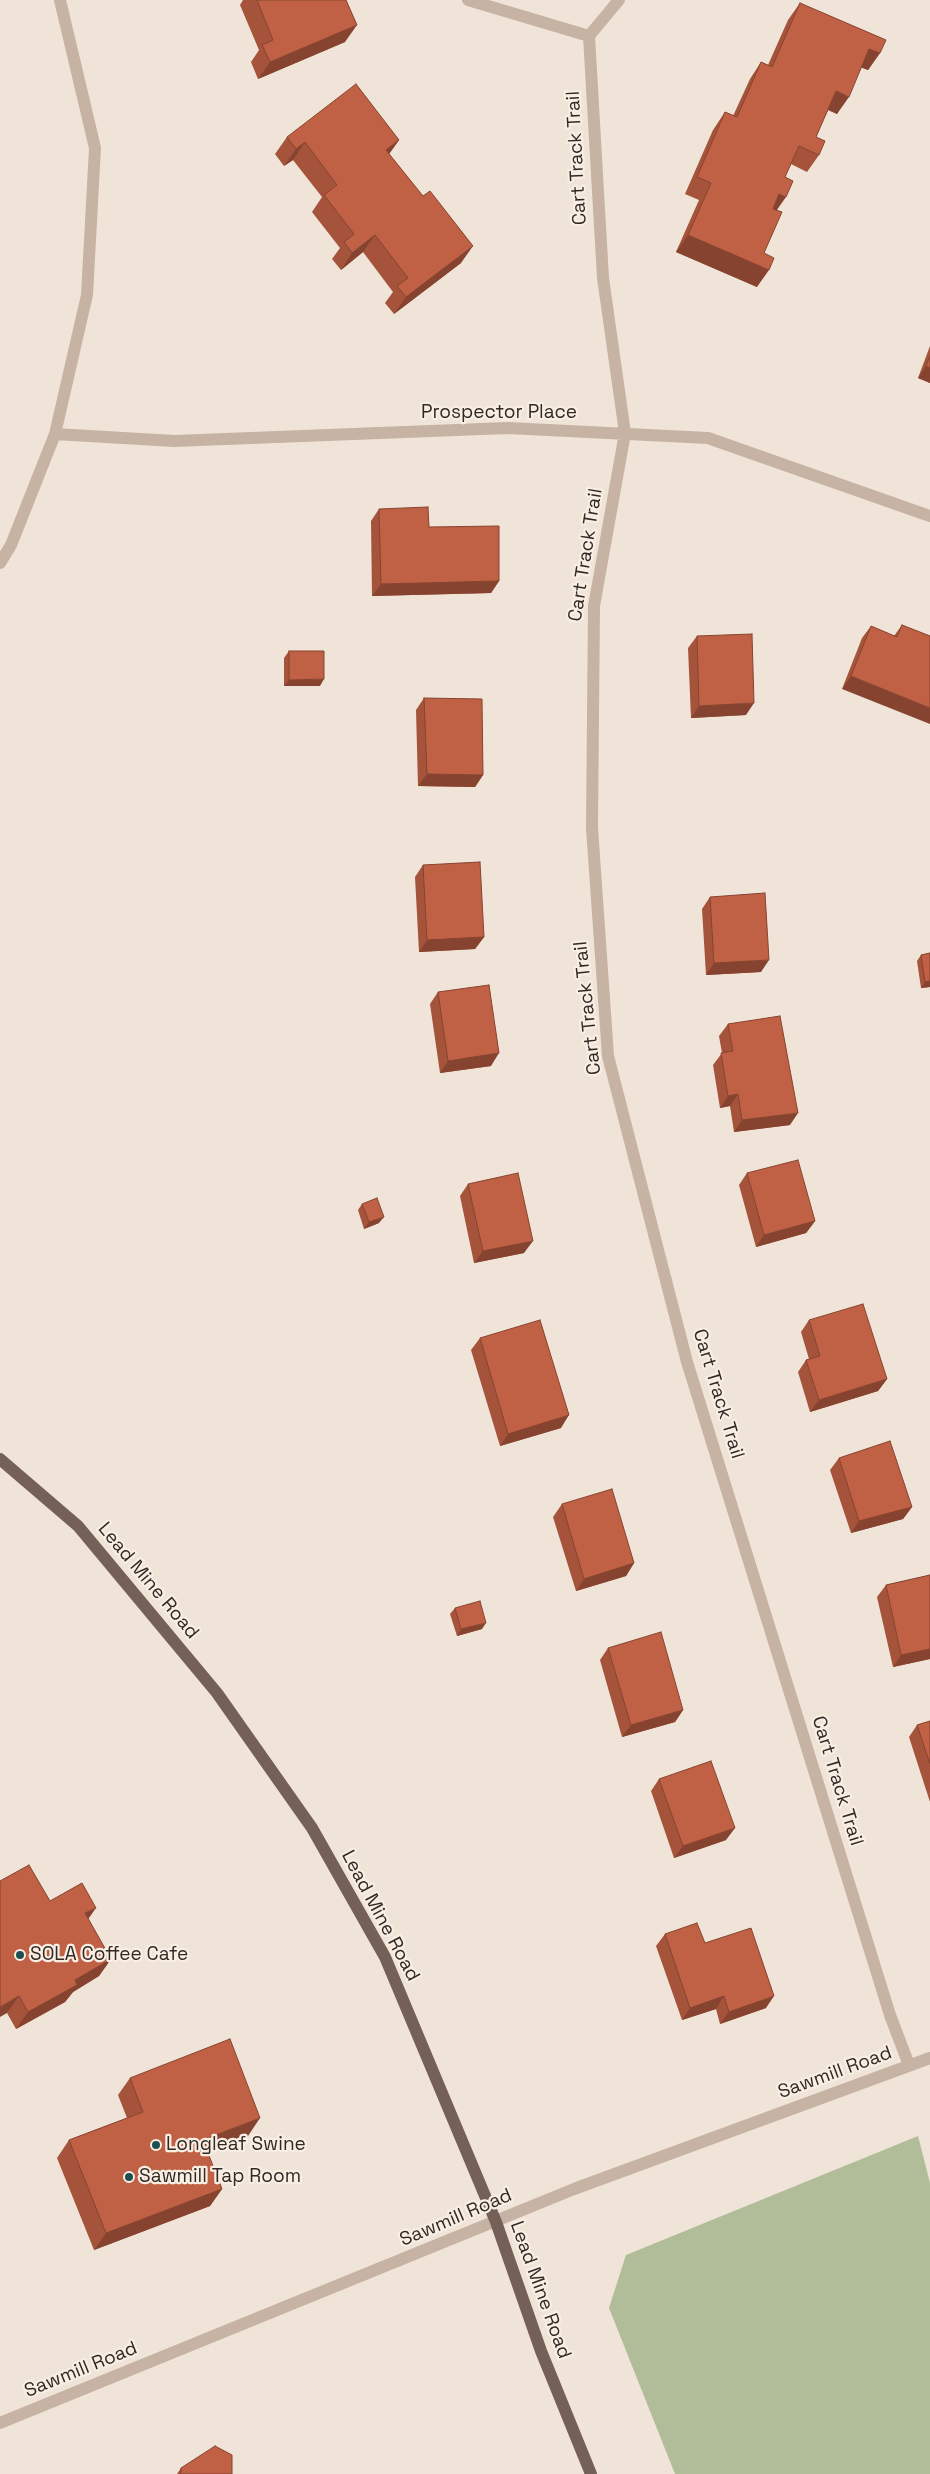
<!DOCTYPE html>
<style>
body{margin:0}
canvas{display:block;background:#efe4d7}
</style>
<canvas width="930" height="2474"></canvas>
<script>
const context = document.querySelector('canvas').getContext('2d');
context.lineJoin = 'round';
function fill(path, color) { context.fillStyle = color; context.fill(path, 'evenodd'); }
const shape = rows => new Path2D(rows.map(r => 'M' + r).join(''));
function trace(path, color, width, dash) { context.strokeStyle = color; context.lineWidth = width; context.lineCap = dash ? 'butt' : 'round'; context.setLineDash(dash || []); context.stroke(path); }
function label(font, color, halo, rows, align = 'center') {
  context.font = font + ' "Space Grotesk",sans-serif'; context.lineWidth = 4.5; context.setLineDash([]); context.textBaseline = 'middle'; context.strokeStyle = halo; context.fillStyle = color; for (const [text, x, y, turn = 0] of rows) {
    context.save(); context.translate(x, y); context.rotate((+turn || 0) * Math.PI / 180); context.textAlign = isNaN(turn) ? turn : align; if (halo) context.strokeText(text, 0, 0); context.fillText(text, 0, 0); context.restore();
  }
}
fill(shape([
 [918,2136,930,2183,930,2474,675,2474,609,2308,626,2255]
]), '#b1bd99');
trace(shape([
 [468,0,589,36],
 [589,36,603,278,625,433,594,606,592,828,608,1056,687,1362,890,2015,909,2065],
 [589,36,619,0],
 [55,434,174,441,508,428,708,438,930,516],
 [0,563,11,545,55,434,87,295,95,148,60,0],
 [0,2423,574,2189,930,2058]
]), '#c6b3a4', 12);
trace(shape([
 [0,1459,78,1526,217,1693,312,1828,385,1957,496,2222,541,2351,591,2474]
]), '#746057', 12);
fill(shape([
 [243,0,346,0,345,42,258,79,251,62,259,50,240,5],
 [800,3,880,53,868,70,861,67,837,114,828,110,816,137,819,155,807,172,791,164,785,177,777,210,764,253,757,287,676,252,699,200,685,194,713,130,725,112,733,116,750,79,761,62,768,65,788,20],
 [287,137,399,140,389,154,461,263,394,314,385,303,393,292,363,252,341,270,332,259,340,248,312,212,322,197,293,160,284,166,275,154],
 [930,346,930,383,918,378],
 [379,509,429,527,499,581,491,593,372,596,371,521],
 [902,625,930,636,842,689,862,638,871,626,894,636],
 [697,636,746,715,691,718,688,648],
 [289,651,320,686,284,686,284,658],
 [424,698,483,775,475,787,418,786,416,710],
 [423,865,484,937,475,949,419,952,415,877],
 [710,897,761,972,706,975,702,909],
 [930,953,930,987,921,988,917,961,921,955],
 [438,992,491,1066,440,1073,430,1004],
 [728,1024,790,1125,734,1132,730,1106,720,1108,713,1065,722,1053,719,1036],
 [747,1173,815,1221,806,1233,756,1247,739,1185],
 [468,1184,524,1253,474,1263,460,1196],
 [362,1204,379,1223,364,1229,358,1210],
 [809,1320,887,1379,878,1391,810,1412,798,1372,806,1360,809,1359,801,1332],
 [480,1338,561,1428,500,1446,471,1350],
 [839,1458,912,1507,903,1519,851,1533,830,1470],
 [562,1504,634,1563,626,1576,576,1591,553,1517],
 [930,1575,930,1659,893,1667,877,1597,886,1585],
 [455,1608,482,1629,457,1636,450,1614],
 [608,1648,683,1710,675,1722,622,1737,600,1660],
 [930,1721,930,1802,909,1737,917,1725],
 [659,1779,726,1840,674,1858,651,1791],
 [50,1901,88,1918,111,1959,99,1976,73,1992,65,2002,16,2029,7,2013],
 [665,1934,705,1943,766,2008,720,2024,716,2009,682,2020,656,1946],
 [130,2078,248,2136,207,2151,222,2189,210,2206,94,2250,57,2158,69,2140,127,2118,118,2095],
 [181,2468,232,2474,177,2474]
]), '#a5533b');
fill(shape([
 [357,25,345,42,258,79,270,62],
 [869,49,880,53,868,70,857,66],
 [836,91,849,97,837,114,824,108],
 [399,140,387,157,386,150],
 [305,142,293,160,284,166,296,149],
 [779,194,786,197,774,214,767,211],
 [375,235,363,252,341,270,352,253],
 [688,235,769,270,757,287,676,252],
 [473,246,461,263,394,314,406,297],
 [926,366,930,368,930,383,918,378],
 [499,581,491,593,372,596,381,584],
 [851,676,930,708,930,724,842,689],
 [324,679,320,686,284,686,289,680],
 [754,703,746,715,691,718,699,706],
 [427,774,483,775,475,787,418,786],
 [484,937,475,949,419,952,427,940],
 [769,960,761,972,706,975,714,963],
 [930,981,930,987,921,988,925,982],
 [499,1053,491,1066,440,1073,448,1061],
 [738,1094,730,1106,720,1108,728,1096],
 [798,1113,790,1125,734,1132,742,1120],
 [384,1217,379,1223,364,1229,369,1222],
 [815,1221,806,1233,756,1247,764,1235],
 [533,1241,524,1253,474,1263,483,1251],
 [887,1379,878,1391,810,1412,819,1400],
 [569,1415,561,1428,500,1446,508,1434],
 [912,1507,903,1519,851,1533,859,1521],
 [634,1563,626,1576,576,1591,584,1579],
 [486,1623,482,1629,457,1636,461,1629],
 [930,1649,930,1659,893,1667,901,1655],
 [683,1710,675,1722,622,1737,631,1725],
 [735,1828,726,1840,674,1858,683,1846],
 [96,1908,84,1925,85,1913],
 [111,1959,99,1976,73,1992,65,2002,16,2029,28,2012,75,1980],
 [19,1996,7,2013,0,2017,0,2007],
 [724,1996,716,2009,682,2020,690,2008],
 [774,1996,766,2008,720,2024,729,2012],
 [260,2118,248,2136,191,2157,203,2140],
 [222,2189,210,2206,94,2250,106,2233]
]), '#864430');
const building = shape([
 [257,0,346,0,357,25,270,62,262,45,273,40,257,0],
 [800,3,886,40,880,53,869,49,849,97,836,91,816,137,825,141,819,155,799,146,785,177,793,181,786,197,779,194,773,209,782,212,764,253,774,258,769,270,688,235,711,183,697,177,725,112,737,117,761,62,772,67,800,3],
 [356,84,399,140,386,150,423,196,430,191,473,246,406,297,397,286,408,278,375,235,352,253,344,242,354,234,324,195,337,185,305,142,296,149,287,137,356,84],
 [930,356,930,368,926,366,930,356],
 [428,507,429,527,499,526,499,581,381,584,379,509,428,507],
 [902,625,930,636,930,708,851,676,871,626,897,637,902,625],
 [752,634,754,703,699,706,697,636,752,634],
 [289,651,324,651,324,679,289,680,289,651],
 [424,698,482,699,483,775,427,774,424,698],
 [480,862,484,937,427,940,423,865,480,862],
 [765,893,769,960,714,963,710,897,765,893],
 [930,953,930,981,925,982,921,955,930,953],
 [489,985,499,1053,448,1061,438,992,489,985],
 [780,1016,798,1113,742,1120,738,1094,728,1096,721,1053,733,1051,728,1024,780,1016],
 [798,1160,815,1221,764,1235,747,1173,798,1160],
 [518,1173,533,1241,483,1251,468,1184,518,1173],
 [377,1198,384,1217,369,1222,362,1204,377,1198],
 [863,1304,887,1379,819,1400,806,1360,820,1356,809,1320,863,1304],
 [540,1320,569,1415,508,1434,480,1338,540,1320],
 [890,1441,912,1507,859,1521,839,1458,890,1441],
 [612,1489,634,1563,584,1579,562,1504,612,1489],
 [930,1575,930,1649,901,1655,886,1585,930,1575],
 [480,1601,486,1623,461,1629,455,1608,480,1601],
 [661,1632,683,1710,631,1725,608,1648,661,1632],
 [930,1721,930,1764,917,1725,930,1721],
 [711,1761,735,1828,683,1846,659,1779,711,1761],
 [29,1865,50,1901,82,1883,96,1908,85,1913,111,1959,75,1980,77,1985,28,2012,19,1996,0,2007,0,1881,29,1865],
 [697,1923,705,1943,751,1928,774,1996,729,2012,724,1996,690,2008,665,1934,697,1923],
 [230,2039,260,2118,203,2140,222,2189,106,2233,69,2140,143,2112,130,2078,230,2039],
 [215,2446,232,2455,232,2474,181,2474,181,2468,215,2446]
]);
fill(building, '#c06145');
trace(building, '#864430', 1);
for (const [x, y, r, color] of [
 [20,1955,5,"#1d4f51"],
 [156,2145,5,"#1d4f51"],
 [129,2177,5,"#1d4f51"]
]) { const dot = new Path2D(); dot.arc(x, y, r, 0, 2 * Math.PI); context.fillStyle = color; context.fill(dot); trace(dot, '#f8eee3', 2); }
label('19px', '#322925', '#f8eee3', [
 ["Cart Track Trail",577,158,-93],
 ["Prospector Place",499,413],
 ["Cart Track Trail",586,555,-81],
 ["Cart Track Trail",588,1008,-96],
 ["Cart Track Trail",718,1394,73],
 ["Lead Mine Road",148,1581,50],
 ["Cart Track Trail",837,1781,73],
 ["Lead Mine Road",380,1916,62],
 ["Sawmill Road",835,2073,-20],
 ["Sawmill Road",456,2218,-23],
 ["Lead Mine Road",540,2290,70],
 ["Sawmill Road",81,2370,-22]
]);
label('19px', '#322925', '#f8eee3', [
 ["SOLA Coffee Cafe",30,1955],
 ["Longleaf Swine",166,2145],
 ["Sawmill Tap Room",139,2177]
], 'left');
</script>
